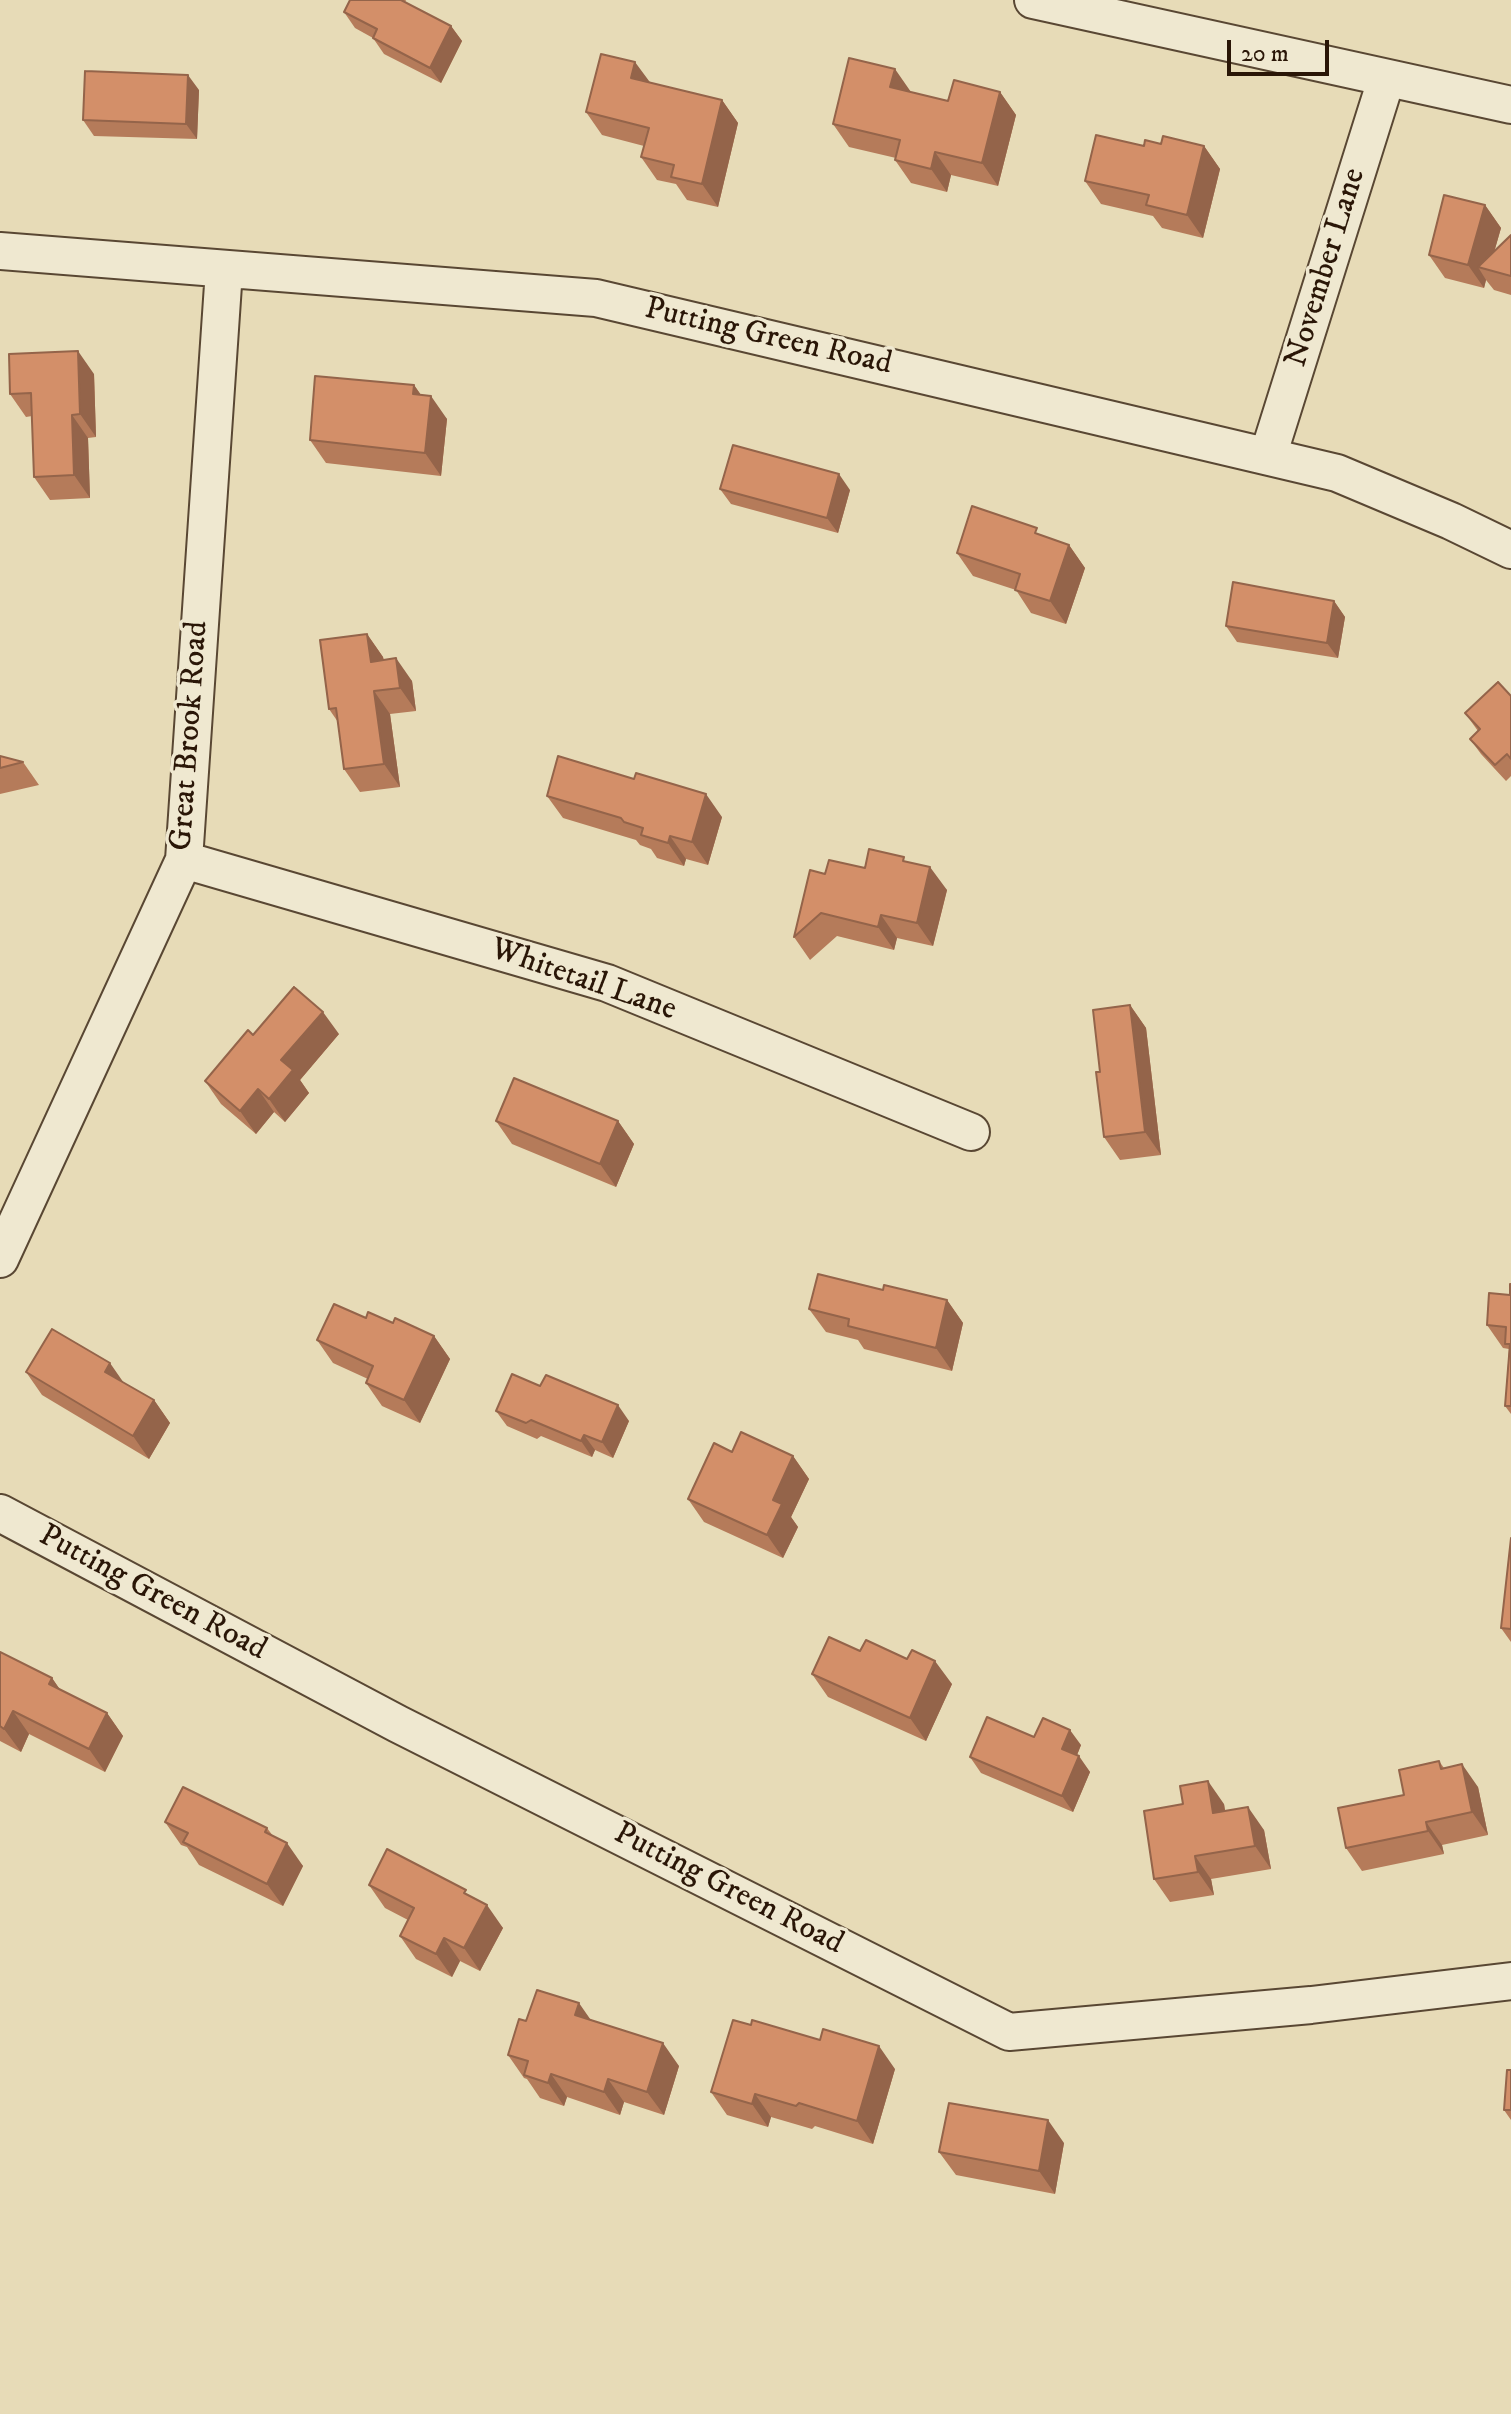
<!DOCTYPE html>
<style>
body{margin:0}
#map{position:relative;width:1511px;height:2414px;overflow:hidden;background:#e7dbb7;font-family:"IM FELL DW Pica",serif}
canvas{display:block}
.scale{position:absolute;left:1227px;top:40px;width:102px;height:36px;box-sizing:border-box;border:4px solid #2a1607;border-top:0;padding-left:10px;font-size:24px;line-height:28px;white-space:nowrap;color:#2a1607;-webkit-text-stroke:6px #efe8d0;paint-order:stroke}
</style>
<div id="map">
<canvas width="1511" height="2414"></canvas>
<div class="scale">20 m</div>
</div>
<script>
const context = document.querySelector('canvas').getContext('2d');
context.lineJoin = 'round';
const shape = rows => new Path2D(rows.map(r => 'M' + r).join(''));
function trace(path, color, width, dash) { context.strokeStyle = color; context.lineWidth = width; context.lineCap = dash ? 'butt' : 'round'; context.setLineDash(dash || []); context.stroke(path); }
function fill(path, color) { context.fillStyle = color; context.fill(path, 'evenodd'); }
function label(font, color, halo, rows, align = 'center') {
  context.font = font + ' "IM FELL DW Pica",serif'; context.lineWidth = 7; context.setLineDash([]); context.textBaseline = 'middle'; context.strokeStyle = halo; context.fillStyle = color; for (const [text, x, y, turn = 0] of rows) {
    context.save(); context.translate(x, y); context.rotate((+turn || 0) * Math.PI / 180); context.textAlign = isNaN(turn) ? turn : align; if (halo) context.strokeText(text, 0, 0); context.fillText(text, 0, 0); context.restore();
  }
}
const street = shape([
 [1033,0,1511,105],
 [0,251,596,298,1337,473,1451,521,1511,550],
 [1268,456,1386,80],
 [184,860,607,983,971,1132],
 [0,1259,184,860,224,270],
 [0,1513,398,1724,1009,2032,1311,2005,1511,1981]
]);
trace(street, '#594733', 40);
trace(street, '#efe8d0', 36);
fill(shape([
 [350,0,406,0,405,2,451,26,462,41,441,83,384,54,373,38,355,28,344,12],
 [650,83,722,100,738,123,718,207,687,200,676,184,657,180,641,157,644,146,602,135,586,112],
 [199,90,197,139,94,136,83,120],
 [911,92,948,101,1000,92,1016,115,998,186,951,175,947,192,911,183,895,160,896,158,849,147,833,124],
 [1161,144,1204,146,1220,169,1203,238,1162,228,1153,216,1101,204,1085,181,1144,146],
 [1485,205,1501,228,1494,252,1511,235,1511,295,1494,290,1486,280,1484,288,1445,278,1429,255],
 [94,374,96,437,88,438,90,498,50,500,34,477,32,416,26,417,10,394],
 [414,385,421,395,447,419,441,476,326,463,310,440],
 [720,489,850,490,838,533,731,504],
 [1042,536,1069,545,1085,568,1066,624,1031,613,1016,590,973,576,957,553],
 [1334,601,1345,617,1338,658,1237,642,1226,626],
 [367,634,383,657,384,660,412,681,416,711,390,714,400,787,360,792,344,769,338,722,329,709],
 [1511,696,1511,776,1506,781,1481,754,1470,739,1478,731,1465,713],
 [0,756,23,762,39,785,0,794],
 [547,796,722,817,708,865,686,859,684,866,657,858,651,849,640,845,636,840,563,818],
 [908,862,947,890,933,946,897,938,894,950,837,936,810,960,794,937,825,874],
 [1130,1005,1146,1028,1161,1155,1120,1160,1104,1137],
 [339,1034,300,1080,309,1093,285,1122,274,1112,256,1134,221,1104,205,1081,253,1035],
 [496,1121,618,1121,634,1144,616,1187,512,1144],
 [1511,1284,1511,1414,1505,1406,1509,1349,1503,1348,1487,1325,1510,1295],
 [883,1290,947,1300,963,1323,952,1371,864,1349,858,1340,826,1332,809,1309],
 [366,1318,393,1323,434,1336,450,1359,420,1423,382,1406,366,1383,368,1379,333,1363,317,1340],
 [26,1372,124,1383,154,1400,170,1423,149,1459,42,1395],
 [540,1386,629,1421,613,1458,595,1450,592,1457,541,1436,537,1439,507,1426,496,1411],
 [732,1452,793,1456,809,1479,791,1517,798,1527,783,1558,704,1522,688,1499],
 [1511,1538,1511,1642,1501,1628],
 [860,1651,952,1684,926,1741,828,1697,812,1674],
 [0,1652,52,1678,60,1690,107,1713,123,1736,105,1772,29,1734,21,1752,0,1741],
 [1034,1737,1081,1745,1077,1755,1090,1772,1073,1812,981,1773,970,1757],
 [1439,1761,1444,1768,1478,1787,1488,1835,1442,1845,1444,1854,1362,1871,1346,1848,1404,1795],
 [1224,1804,1225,1811,1264,1830,1271,1869,1211,1879,1214,1895,1170,1902,1154,1879],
 [165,1822,267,1828,273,1836,303,1866,283,1906,199,1865,187,1847,181,1845],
 [369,1885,470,1896,503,1928,480,1971,460,1961,452,1977,416,1959,400,1936,408,1920,385,1908],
 [590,2019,679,2066,664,2115,624,2102,620,2115,567,2097,564,2106,540,2098,527,2079,524,2078,508,2055,526,2021],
 [895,2069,873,2144,815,2126,812,2129,771,2117,768,2127,727,2115,711,2092],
 [1511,2070,1511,2120,1504,2110],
 [1064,2143,1055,2194,956,2175,939,2152]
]), '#b57b5a');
fill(shape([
 [451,26,462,41,441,83,430,68],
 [635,62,652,85,631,78],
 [895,69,911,92,890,87],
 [188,75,199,90,197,139,186,124],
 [1000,92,1016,115,998,186,982,163],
 [722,100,738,123,718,207,702,184],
 [1204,146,1220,169,1203,238,1187,215],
 [935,152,951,175,947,192,931,169],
 [1485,205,1501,228,1489,270,1478,267,1486,280,1484,288,1468,265],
 [78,351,94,374,96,437,80,414],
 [414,385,430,408,431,396,447,419,441,476,425,453,413,394],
 [72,415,88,438,90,498,74,475],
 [839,474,850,490,838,533,827,518],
 [1069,545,1085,568,1066,624,1050,601],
 [1334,601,1345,617,1338,658,1327,643],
 [367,634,383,657,387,685,371,662],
 [396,658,412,681,416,711,400,688],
 [374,691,390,714,400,787,384,764],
 [706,794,722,817,708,865,692,842],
 [670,836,686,859,684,866,668,843],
 [930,867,947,890,933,946,917,923],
 [881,915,897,938,894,950,878,927],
 [1130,1005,1146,1028,1161,1155,1145,1132],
 [323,1012,339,1034,300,1080,309,1093,285,1122,269,1099,281,1060],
 [258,1089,274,1112,256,1134,240,1111],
 [618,1121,634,1144,616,1187,600,1164],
 [947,1300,963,1323,952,1371,936,1348],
 [434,1336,450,1359,420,1423,404,1400],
 [110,1363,126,1386,105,1372],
 [154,1400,170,1423,149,1459,133,1436],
 [618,1405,629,1421,613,1458,602,1442],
 [584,1435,595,1450,592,1457,581,1441],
 [793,1456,809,1479,791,1517,798,1527,783,1558,767,1535,773,1500],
 [935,1661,952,1684,926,1741,910,1718],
 [52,1678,68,1701,49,1684],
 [13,1711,29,1734,21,1752,4,1729],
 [107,1713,123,1736,105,1772,89,1749],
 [1070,1730,1081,1745,1073,1765,1062,1749],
 [1079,1756,1090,1772,1073,1812,1062,1796],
 [1462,1764,1478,1787,1488,1835,1472,1812],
 [1208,1781,1224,1804,1229,1836,1213,1813],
 [1248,1807,1264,1830,1271,1869,1255,1846],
 [1426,1822,1442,1845,1444,1854,1428,1831],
 [287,1843,303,1866,283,1906,267,1884],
 [1195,1856,1211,1879,1214,1895,1198,1872],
 [487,1905,503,1928,480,1971,464,1948],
 [444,1938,460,1961,452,1977,436,1954],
 [579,2003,595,2026,575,2015],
 [663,2043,679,2066,664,2115,647,2092],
 [879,2046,895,2069,873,2144,857,2121],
 [551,2074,567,2097,564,2106,548,2083],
 [608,2079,624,2102,620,2115,604,2092],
 [755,2094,771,2117,768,2127,752,2104],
 [1048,2120,1064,2143,1055,2194,1039,2171]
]), '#94644a');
const building = shape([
 [350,0,401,0,451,26,430,68,373,38,377,29,344,12,350,0],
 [601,54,635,62,631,78,722,100,702,184,671,177,674,165,641,157,649,128,586,112,601,54],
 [849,58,895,69,890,87,948,101,954,80,1000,92,982,163,935,152,931,169,895,160,900,140,833,124,849,58],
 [85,71,188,75,186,124,83,120,85,71],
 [1096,135,1144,146,1145,140,1161,144,1163,136,1204,146,1187,215,1146,205,1149,195,1085,181,1096,135],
 [1444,195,1485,205,1468,265,1429,255,1444,195],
 [1511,235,1511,276,1478,267,1511,235],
 [78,351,80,414,72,415,74,475,34,477,31,393,10,394,9,354,78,351],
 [315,376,414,385,413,394,431,396,425,453,310,440,315,376],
 [733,445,839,474,827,518,720,489,733,445],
 [972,506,1037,528,1035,533,1069,545,1050,601,1015,590,1020,574,957,553,972,506],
 [1233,582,1334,601,1327,643,1226,626,1233,582],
 [367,634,371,662,396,658,400,688,374,691,384,764,344,769,336,708,329,709,320,640,367,634],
 [1498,682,1511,696,1511,759,1507,754,1495,765,1470,739,1480,729,1465,713,1498,682],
 [0,756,23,762,0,768,0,756],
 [558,756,634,779,636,773,706,794,692,842,670,836,668,843,641,835,643,828,624,822,621,818,547,796,558,756],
 [869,849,904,857,903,861,930,867,917,923,881,915,878,927,821,913,794,937,810,870,825,874,829,860,865,868,869,849],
 [294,987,323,1012,281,1060,293,1070,269,1099,258,1089,240,1111,205,1081,248,1030,253,1035,294,987],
 [1130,1005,1145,1132,1104,1137,1096,1072,1100,1072,1093,1010,1130,1005],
 [514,1078,618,1121,600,1164,496,1121,514,1078],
 [818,1274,883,1290,884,1285,947,1300,936,1348,848,1326,849,1319,809,1309,818,1274],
 [1510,1284,1511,1284,1511,1406,1505,1406,1510,1344,1505,1344,1506,1327,1487,1325,1489,1293,1510,1295,1510,1284],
 [334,1304,366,1318,368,1312,393,1323,395,1318,434,1336,404,1400,366,1383,373,1366,317,1340,334,1304],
 [52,1329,110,1363,105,1372,154,1400,133,1436,26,1372,52,1329],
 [512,1374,540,1386,546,1375,618,1405,602,1442,584,1435,581,1441,531,1420,526,1423,496,1411,512,1374],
 [741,1432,793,1456,773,1500,782,1504,767,1535,688,1499,714,1443,732,1452,741,1432],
 [1511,1538,1511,1629,1501,1628,1511,1538],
 [829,1637,860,1651,866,1640,907,1659,912,1650,935,1661,910,1718,812,1674,829,1637],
 [0,1652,52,1678,49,1684,107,1713,89,1749,13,1711,4,1729,0,1726,0,1652],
 [987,1717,1034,1737,1043,1718,1070,1730,1062,1749,1079,1756,1062,1796,970,1757,987,1717],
 [1439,1761,1441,1769,1462,1764,1472,1812,1426,1822,1428,1831,1346,1848,1338,1808,1404,1795,1399,1770,1439,1761],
 [1208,1781,1213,1813,1248,1807,1255,1846,1195,1856,1198,1872,1154,1879,1144,1811,1183,1804,1180,1786,1208,1781],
 [183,1787,267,1828,265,1832,287,1843,267,1884,183,1842,188,1833,165,1822,183,1787],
 [387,1849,466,1890,464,1893,487,1905,464,1948,444,1938,436,1954,400,1936,414,1908,369,1885,387,1849],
 [537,1990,579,2003,575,2015,663,2043,647,2092,608,2079,604,2092,551,2074,548,2083,524,2075,528,2061,508,2055,519,2019,526,2021,537,1990],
 [733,2020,751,2025,752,2020,820,2040,823,2029,879,2046,857,2121,799,2103,796,2106,755,2094,752,2104,711,2092,733,2020],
 [1507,2070,1511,2070,1511,2110,1504,2110,1507,2070],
 [949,2103,1048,2120,1039,2171,939,2152,949,2103]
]);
fill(building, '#d38f69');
trace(building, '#94644a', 2);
label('32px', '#2a1607', '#efe8d0', [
 ["November Lane",1327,268,-73],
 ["Putting Green Road",768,338,13],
 ["Great Brook Road",191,736,-86],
 ["Whitetail Lane",583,981,19],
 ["Putting Green Road",152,1594,28],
 ["Putting Green Road",728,1890,27]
]);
</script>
